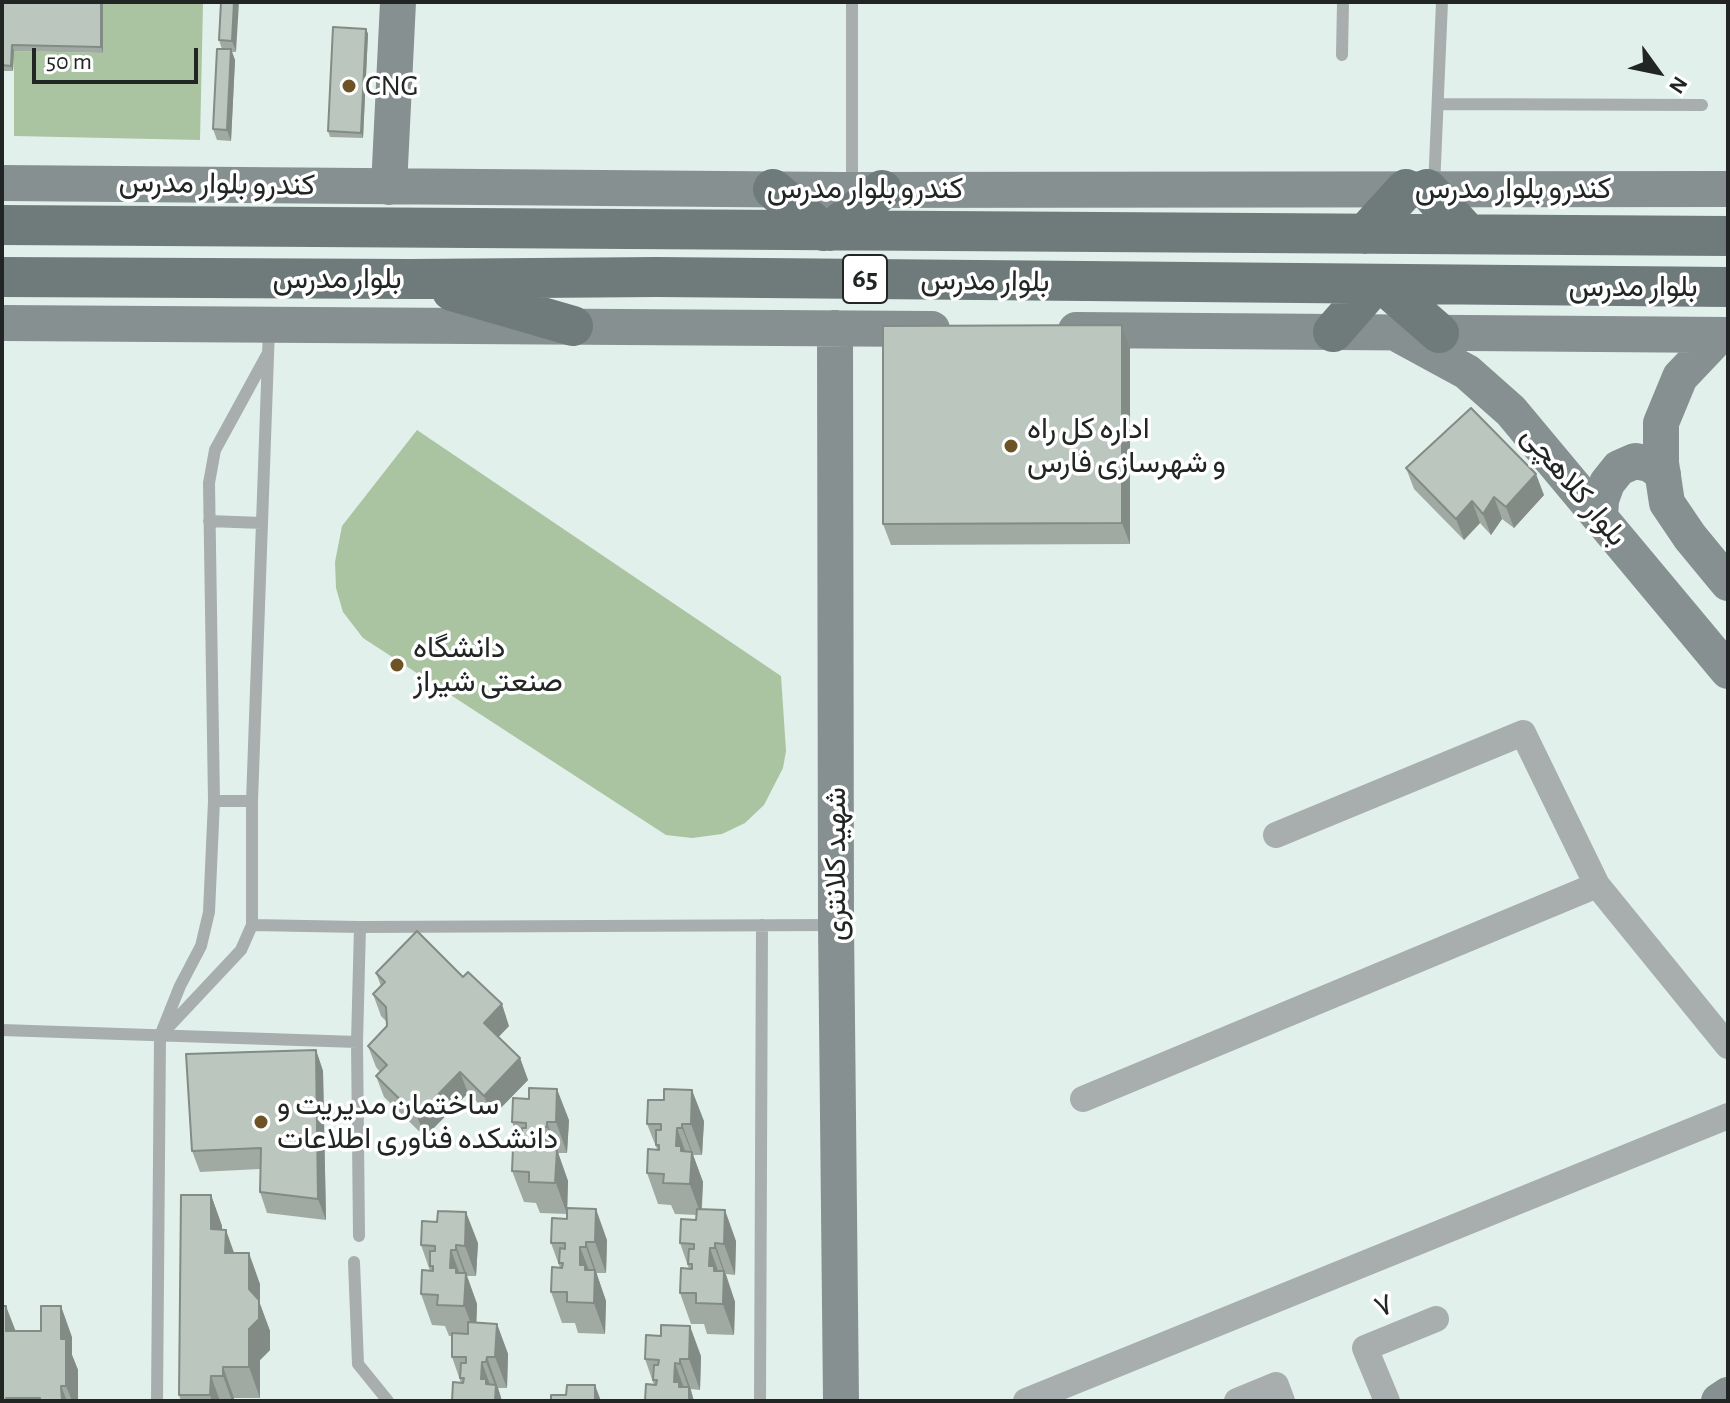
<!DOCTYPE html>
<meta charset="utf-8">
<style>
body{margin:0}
#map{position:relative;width:1730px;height:1403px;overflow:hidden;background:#e2f0ec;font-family:"Alegreya Sans",sans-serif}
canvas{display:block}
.frame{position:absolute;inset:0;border:4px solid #212624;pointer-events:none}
.north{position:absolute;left:1618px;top:32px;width:80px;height:80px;-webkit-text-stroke:6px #fff;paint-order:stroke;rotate:123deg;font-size:22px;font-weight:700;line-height:32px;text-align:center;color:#212624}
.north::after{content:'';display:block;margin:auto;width:28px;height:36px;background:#212624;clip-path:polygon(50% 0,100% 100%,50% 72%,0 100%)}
.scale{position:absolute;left:32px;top:48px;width:166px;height:36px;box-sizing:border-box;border:4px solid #212624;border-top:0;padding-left:10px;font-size:24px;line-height:28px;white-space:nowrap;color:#212624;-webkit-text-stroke:6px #fff;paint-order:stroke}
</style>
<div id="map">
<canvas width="1730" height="1403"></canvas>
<div class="frame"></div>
<div class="north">N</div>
<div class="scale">50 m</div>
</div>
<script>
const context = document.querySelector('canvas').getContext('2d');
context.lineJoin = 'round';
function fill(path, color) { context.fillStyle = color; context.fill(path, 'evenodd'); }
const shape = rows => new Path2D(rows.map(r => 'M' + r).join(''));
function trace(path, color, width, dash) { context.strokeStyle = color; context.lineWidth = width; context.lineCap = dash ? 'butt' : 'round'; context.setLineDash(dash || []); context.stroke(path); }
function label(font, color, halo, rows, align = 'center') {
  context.font = font + ' "Alegreya Sans",Vazirmatn,sans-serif'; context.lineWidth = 7; context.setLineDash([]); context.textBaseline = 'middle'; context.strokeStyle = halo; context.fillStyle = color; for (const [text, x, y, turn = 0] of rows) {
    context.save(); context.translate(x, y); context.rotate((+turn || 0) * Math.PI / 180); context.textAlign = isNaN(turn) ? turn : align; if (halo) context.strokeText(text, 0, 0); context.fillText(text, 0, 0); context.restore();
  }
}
fill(shape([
 [103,2,203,4,200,140,14,136,14,51,102,53],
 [417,430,781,676,786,751,783,768,764,805,745,823,722,834,692,838,666,835,363,638,343,612,336,588,335,562,342,526]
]), '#aac3a1');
trace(shape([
 [852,2,852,186],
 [1342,55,1343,2],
 [1439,104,1702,105],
 [1434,187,1442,2],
 [209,521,262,523],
 [214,801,252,801],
 [252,925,360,927,833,925],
 [2,1030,357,1042,360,927],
 [164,1032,241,950,252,925,252,801,269,328],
 [357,1042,359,1236],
 [354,1262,358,1364,388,1401],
 [157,1401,160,1036,180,986,201,946,209,912,214,801,209,483,215,450,268,353],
 [760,1401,762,925]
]), '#a8aeae', 12);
trace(shape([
 [1276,835,1523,733,1597,885,1728,1046],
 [1083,1099,1597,885],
 [1026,1401,1728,1116],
 [1237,1401,1276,1385,1282,1401],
 [1387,1401,1365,1348,1436,1319]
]), '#a8aeae', 26);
trace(shape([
 [2,183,843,190,1728,189],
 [389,187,398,2],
 [2,323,932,329],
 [835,328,836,925,841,1401],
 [1076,330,1728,335],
 [1399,335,1467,372,1511,411,1728,671],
 [1720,335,1680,377,1661,423,1661,463,1667,503,1690,537,1728,583],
 [1600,518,1601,500,1607,483,1619,468,1635,461,1650,464,1663,474],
 [1719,1401,1728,1395]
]), '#879090', 36);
trace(shape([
 [773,189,823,231],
 [1427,189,1468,234],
 [2,225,1728,236],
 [830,231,882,190],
 [1365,234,1406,189],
 [2,277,410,279,657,277,1728,287],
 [1384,285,1439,333],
 [452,291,573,326],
 [1333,332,1374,285]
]), '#6f7a7a', 40);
fill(shape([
 [2,2,203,2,203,4,103,2,103,53,14,51,13,71,2,71],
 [221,2,236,52,232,52,235,60,231,141,217,140,213,129,222,49,219,40],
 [366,29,368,34,363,138,330,137,328,131],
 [1122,325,1130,347,1130,544,891,545,883,524],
 [1406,468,1544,495,1514,528,1502,519,1491,535,1480,523,1464,540,1414,489],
 [376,973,509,1026,498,1037,520,1058,528,1080,492,1117,468,1093,425,1137,384,1097,376,1076,380,1072,376,1067,368,1046,387,1026,387,1022,381,1016,373,994,381,986],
 [316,1050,323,1071,326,1220,267,1213,260,1192,260,1169,200,1172,192,1151],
 [569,1120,567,1153,559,1153,559,1155,568,1181,567,1214,540,1213,536,1203,524,1202,512,1171,522,1148,512,1122],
 [704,1121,702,1155,694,1155,693,1156,703,1182,702,1209,736,1241,735,1275,726,1274,735,1302,734,1335,707,1334,704,1324,691,1324,680,1293,689,1269,680,1243,696,1220,696,1215,675,1214,671,1205,658,1204,647,1173,657,1149,647,1124],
 [211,1195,222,1226,222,1230,234,1253,260,1284,260,1304,270,1331,270,1350,260,1360,260,1398,234,1398,234,1401,181,1401,179,1395],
 [607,1240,606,1273,597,1273,597,1275,606,1301,605,1334,578,1333,575,1323,562,1323,551,1292,560,1268,551,1243],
 [478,1243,476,1276,467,1276,477,1304,476,1323,497,1324,508,1354,507,1388,498,1388,502,1401,452,1401,461,1383,452,1357,452,1336,449,1336,445,1326,432,1325,421,1294,430,1271,421,1245],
 [16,1331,72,1337,72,1355,78,1370,78,1401,2,1401],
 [701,1356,700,1390,654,1385,645,1359]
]), '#a0aaa3');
fill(shape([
 [101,2,103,2,103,53,101,47],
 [234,2,239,2,236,52,232,41],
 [366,29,368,34,363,138,361,133],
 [12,45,14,51,13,71,11,66],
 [231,49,235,60,231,141,227,130],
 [1122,325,1130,347,1130,544,1122,523],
 [1536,474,1544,495,1514,528,1506,507],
 [1494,497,1502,519,1491,535,1483,514],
 [1472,501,1480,523,1464,540,1456,519],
 [502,1004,509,1026,492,1044,484,1023],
 [316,1050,323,1071,326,1220,318,1199],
 [520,1058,528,1080,492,1117,484,1096],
 [460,1072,468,1093,425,1137,417,1116],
 [557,1089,569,1120,567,1153,556,1122],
 [692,1090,704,1121,702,1155,691,1124],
 [547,1122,568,1181,567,1214,542,1144,542,1127,554,1158,557,1153,547,1127],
 [682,1124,703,1182,701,1215,676,1146,677,1128,688,1159,692,1154,682,1128],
 [211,1195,222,1226,222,1260,211,1229],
 [596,1209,607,1240,606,1273,595,1242],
 [725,1210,736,1241,735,1275,724,1244],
 [466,1212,478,1243,476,1276,465,1246],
 [226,1230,237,1261,225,1253],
 [586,1242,606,1301,605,1334,580,1265,580,1247,592,1278,595,1273,586,1247],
 [715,1243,735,1302,734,1335,709,1266,710,1248,721,1279,724,1273,715,1248],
 [456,1245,477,1304,476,1337,450,1268,451,1250,462,1280,465,1275,456,1250],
 [249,1253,260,1284,260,1304,270,1331,270,1350,260,1360,260,1398,249,1367],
 [6,1306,18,1337,6,1331],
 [61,1306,72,1337,72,1355,78,1370,78,1401,72,1401,66,1386,61,1339],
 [497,1324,508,1354,507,1388,495,1357],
 [690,1326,701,1356,700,1390,689,1359],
 [487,1357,498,1388,502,1401,495,1401,496,1388,486,1362],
 [680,1359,691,1390,694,1401,689,1401,689,1389,680,1364],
 [482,1362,493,1393,481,1379],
 [675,1363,686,1394,674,1382],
 [223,1367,234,1398,234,1401,232,1401,223,1376],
 [211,1376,220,1401,212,1401,210,1395],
 [595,1385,601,1401,595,1401],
 [61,1386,67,1401,62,1401]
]), '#828b85');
const building = shape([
 [2,2,101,2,101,47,12,45,11,66,2,65,2,2],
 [221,2,234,2,232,41,219,40,221,2],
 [333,27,366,29,361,133,328,131,333,27],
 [217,49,231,49,227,130,213,129,217,49],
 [1122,325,1122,523,883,524,883,326,1122,325],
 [1471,408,1536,474,1506,507,1494,497,1483,514,1472,501,1456,519,1406,468,1471,408],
 [417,931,463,977,468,972,502,1004,484,1023,520,1058,484,1096,460,1072,417,1116,376,1076,387,1065,368,1046,387,1026,386,1007,373,994,385,982,376,973,417,931],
 [316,1050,318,1199,260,1192,261,1148,192,1151,186,1054,316,1050],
 [529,1088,557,1089,556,1122,547,1122,547,1127,542,1127,542,1144,547,1145,546,1149,557,1150,555,1183,529,1182,529,1172,512,1171,513,1147,524,1148,524,1143,521,1143,522,1128,526,1128,526,1123,512,1122,513,1098,529,1099,529,1088],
 [664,1089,692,1090,691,1124,682,1124,682,1128,677,1128,676,1146,681,1146,681,1151,692,1152,690,1184,663,1183,664,1174,647,1173,648,1149,659,1150,659,1145,656,1145,656,1130,661,1130,661,1124,647,1124,648,1100,664,1100,664,1089],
 [181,1195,211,1195,211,1229,226,1230,225,1253,249,1253,249,1289,259,1300,259,1319,249,1329,249,1367,223,1367,223,1376,211,1376,210,1395,179,1395,181,1195],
 [567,1208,596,1209,595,1242,586,1242,586,1247,580,1247,580,1265,585,1265,585,1270,595,1270,594,1303,567,1302,567,1292,551,1292,552,1267,562,1268,563,1263,559,1263,560,1248,565,1249,565,1243,551,1243,552,1218,567,1219,567,1208],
 [697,1209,725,1210,724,1244,715,1243,715,1248,710,1248,709,1266,714,1266,714,1271,724,1271,723,1304,696,1303,696,1293,680,1293,681,1268,692,1269,692,1264,688,1264,689,1249,694,1249,694,1244,680,1243,681,1219,696,1220,697,1209],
 [438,1211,466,1212,465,1246,456,1245,456,1250,451,1250,450,1268,456,1268,456,1273,466,1273,464,1306,437,1305,438,1295,421,1294,422,1270,433,1271,433,1266,430,1266,430,1251,435,1251,435,1246,421,1245,422,1221,437,1222,438,1211],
 [2,1306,6,1306,6,1331,41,1331,41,1306,61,1306,61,1339,66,1339,66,1386,61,1386,62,1401,40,1401,40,1398,6,1398,6,1401,2,1401,2,1306],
 [468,1322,497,1324,495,1357,487,1357,486,1362,482,1362,481,1379,486,1379,486,1384,496,1385,495,1401,452,1401,453,1382,463,1383,464,1378,460,1378,461,1363,466,1363,466,1357,452,1357,452,1333,468,1334,468,1322],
 [661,1325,690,1326,689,1359,680,1359,680,1364,675,1363,674,1382,679,1382,679,1387,689,1387,689,1401,645,1401,646,1384,656,1385,657,1380,653,1380,654,1365,658,1365,659,1360,645,1359,646,1335,661,1336,661,1325],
 [567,1385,595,1385,595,1401,551,1401,551,1395,566,1395,567,1385]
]);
fill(building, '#bac6be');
trace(building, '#828b85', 2);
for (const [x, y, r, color] of [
 [349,86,8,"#6d5325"],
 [1011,446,8,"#6d5325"],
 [397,665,8,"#6d5325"],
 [261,1122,8,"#6d5325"]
]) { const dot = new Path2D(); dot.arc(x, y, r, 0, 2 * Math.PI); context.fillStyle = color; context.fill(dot); trace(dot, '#fff', 3); }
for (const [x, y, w] of [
 [865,279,44]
]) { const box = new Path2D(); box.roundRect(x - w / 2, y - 24, w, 48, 6); context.fillStyle = '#fff'; context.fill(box); trace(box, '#212624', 2); }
label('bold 28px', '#212624', null, [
 ["65",865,279]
]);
label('30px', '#212624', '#fff', [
 ["CNG",365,86],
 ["اداره کل راه",1027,429],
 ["و شهرسازی فارس",1027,463],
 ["دانشگاه",413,648],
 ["صنعتی شیراز",413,682],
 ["ساختمان مدیریت و",277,1105],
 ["دانشکده فناوری اطلاعات",277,1139]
], 'left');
label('30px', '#212624', '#fff', [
 ["کندرو بلوار مدرس",217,184,1],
 ["کندرو بلوار مدرس",865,189],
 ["کندرو بلوار مدرس",1513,189],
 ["بلوار مدرس",337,279],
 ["بلوار مدرس",985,281,1],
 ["بلوار مدرس",1633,287],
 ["بلوار کلاهچی",1574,486,50],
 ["شهید کلانتری",836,864,-90],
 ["۷",1384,1306,-22]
]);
</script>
